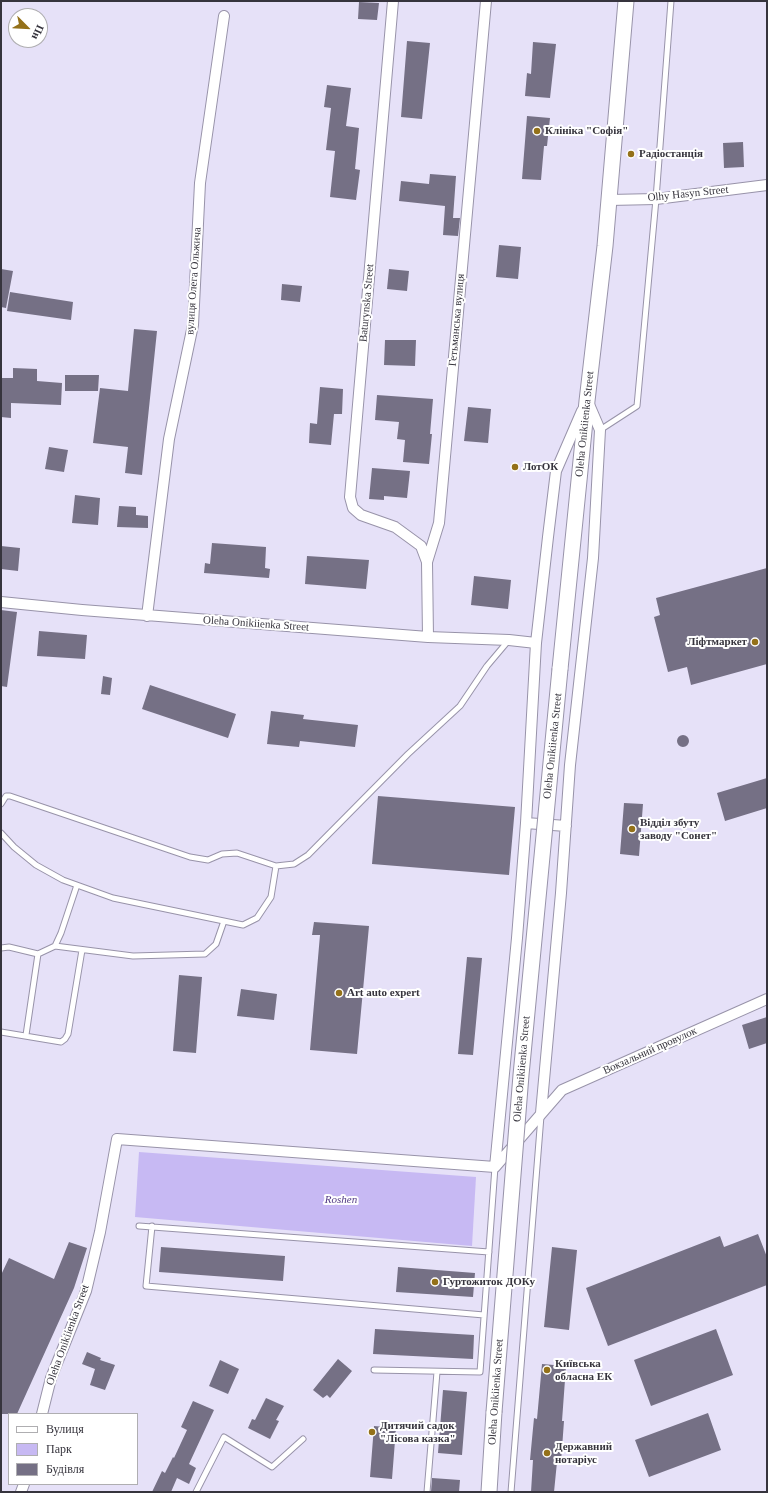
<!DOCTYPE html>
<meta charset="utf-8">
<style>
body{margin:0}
#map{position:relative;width:768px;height:1493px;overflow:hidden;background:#e6e1f8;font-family:"Times New Roman",serif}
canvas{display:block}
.frame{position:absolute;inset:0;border:2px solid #36343d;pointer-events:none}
.legend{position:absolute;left:8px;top:1413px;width:130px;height:72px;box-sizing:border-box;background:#fff;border:1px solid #afaeb1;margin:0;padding:5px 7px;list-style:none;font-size:12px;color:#36343d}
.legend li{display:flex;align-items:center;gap:8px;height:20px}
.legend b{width:20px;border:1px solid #afaeb1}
.north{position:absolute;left:8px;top:8px;width:40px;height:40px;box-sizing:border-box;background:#fff;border:1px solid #afaeb1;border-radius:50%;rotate:114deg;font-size:11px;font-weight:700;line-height:16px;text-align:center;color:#36343d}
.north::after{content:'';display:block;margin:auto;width:14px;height:18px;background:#947119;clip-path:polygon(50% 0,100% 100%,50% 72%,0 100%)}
</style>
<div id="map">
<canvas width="768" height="1493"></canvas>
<div class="frame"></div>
<ul class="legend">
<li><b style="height:5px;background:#fff"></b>Вулиця</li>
<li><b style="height:11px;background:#c7b9f3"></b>Парк</li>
<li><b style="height:11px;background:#757085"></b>Будівля</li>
</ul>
<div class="north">Пн</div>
</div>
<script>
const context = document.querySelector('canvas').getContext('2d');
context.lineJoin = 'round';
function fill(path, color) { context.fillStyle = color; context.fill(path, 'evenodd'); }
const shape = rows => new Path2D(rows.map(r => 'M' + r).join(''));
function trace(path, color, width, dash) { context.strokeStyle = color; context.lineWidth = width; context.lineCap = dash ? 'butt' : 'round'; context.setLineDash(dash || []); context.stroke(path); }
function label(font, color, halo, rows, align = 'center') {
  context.font = font + ' "Times New Roman",serif'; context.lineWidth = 4; context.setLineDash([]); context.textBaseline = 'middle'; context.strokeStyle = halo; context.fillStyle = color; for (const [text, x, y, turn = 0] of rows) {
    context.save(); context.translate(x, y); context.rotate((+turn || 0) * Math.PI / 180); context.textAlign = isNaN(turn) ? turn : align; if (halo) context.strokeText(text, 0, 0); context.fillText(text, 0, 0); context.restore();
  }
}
fill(shape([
 [139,1152,476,1177,472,1246,135,1217]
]), '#c7b9f3');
fill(shape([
 [359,2,379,3,377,20,358,19],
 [407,41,430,43,422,119,401,117],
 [533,42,556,44,550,98,525,96,527,73,531,74],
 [327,85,351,88,346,126,359,128,355,169,360,170,356,200,330,197,335,151,326,150,331,108,324,107],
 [527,116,550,118,547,146,544,146,541,180,522,179],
 [743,142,744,167,724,168,723,143],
 [430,174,456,176,453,218,460,218,458,236,443,235,445,206,399,201,401,181,429,184],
 [499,245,521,247,518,279,496,277],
 [1,269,13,271,6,308,1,307],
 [389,269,409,271,407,291,387,289],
 [282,284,302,286,300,302,281,300],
 [10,292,73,302,71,320,7,311],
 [134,329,157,331,142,475,125,473,128,447,93,443,100,388,128,391],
 [385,340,416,340,415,366,384,365],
 [13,368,37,369,37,381,62,383,61,405,11,403,11,418,1,417,1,378,13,378],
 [65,375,99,375,98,391,65,391],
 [320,387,343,389,342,414,334,414,331,445,309,443,310,423,317,424],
 [377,395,433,399,430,434,432,434,429,464,403,462,405,440,397,439,399,422,375,420],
 [468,407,491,409,488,443,464,441],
 [49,447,68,450,64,472,45,469],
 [372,468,410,471,407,498,384,496,384,500,369,499],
 [75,495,100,498,98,525,72,523],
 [119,506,136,507,136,515,148,516,148,528,117,527],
 [212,543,266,547,265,568,270,569,269,578,204,573,205,563,210,564],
 [1,546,20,548,18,571,1,569],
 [307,556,369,560,366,589,305,584],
 [767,568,767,664,691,685,687,667,668,672,654,617,660,615,656,598],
 [474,576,511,580,508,609,471,605],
 [1,610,17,612,7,687,1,686],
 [39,631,87,635,85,659,37,656],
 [103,676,112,678,110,695,101,694],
 [150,685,236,714,228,738,142,709],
 [271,711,304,715,303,719,358,725,355,747,300,741,299,747,267,744],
 '677 741a6 6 0 1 1 12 0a6 6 0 1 1-12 0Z',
 [767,778,767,808,725,821,717,793],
 [378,796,515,807,509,875,372,864],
 [624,803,643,804,639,856,620,854],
 [314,922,369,926,357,1054,310,1050,320,935,312,935],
 [467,957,482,958,473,1055,458,1054],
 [179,975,202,977,196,1053,173,1051],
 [241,989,277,994,274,1020,237,1016],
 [767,1017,767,1043,749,1049,742,1025],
 [758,1234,767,1257,767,1285,608,1346,586,1288,720,1236,724,1247],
 [69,1242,87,1248,74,1288,17,1414,1,1414,1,1275,9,1258,54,1279],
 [161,1247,285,1256,283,1281,159,1272],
 [552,1247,577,1250,569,1330,544,1327],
 [398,1267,475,1273,473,1297,396,1292],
 [375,1329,474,1335,473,1359,373,1354],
 [716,1329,733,1375,651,1406,634,1360],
 [87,1352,101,1358,100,1360,115,1365,105,1390,90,1385,95,1369,82,1364],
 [338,1359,352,1371,330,1398,327,1395,323,1398,313,1390],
 [220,1360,239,1369,228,1394,209,1386],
 [542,1364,566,1366,562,1421,564,1421,561,1462,557,1462,554,1492,531,1492,533,1460,530,1460,534,1418,537,1419],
 [443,1390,467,1392,462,1455,438,1453],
 [266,1398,284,1406,276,1420,279,1421,270,1439,248,1428,252,1419,255,1420],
 [193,1401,214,1410,189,1464,196,1468,189,1484,177,1478,171,1492,152,1492,162,1471,165,1473,173,1457,174,1458,187,1430,181,1427],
 [708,1413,721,1450,649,1477,635,1440],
 [374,1426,396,1428,392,1479,370,1477],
 [432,1478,460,1480,459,1492,431,1492]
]), '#757085');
const lane = shape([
 [600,430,637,406,656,199,671,1],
 [1,804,6,796,10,796,190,857,208,860,222,854,237,853,276,866],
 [1,833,14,847,36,865,63,880,113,898,243,925,257,918,271,897,276,866,294,864,308,855,408,754,460,706,487,666,509,640],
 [55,946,133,956,205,954,216,944,224,921],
 [1,948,9,947,38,954],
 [1,1032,61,1042,65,1039,68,1034,82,950],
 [26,1035,38,954,55,946,61,933,77,885],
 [139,1226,489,1252],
 [152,1226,146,1286,484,1315],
 [374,1370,480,1372,495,1167],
 [196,1492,224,1437,272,1467,303,1439],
 [427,1492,437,1372],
 [511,1492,541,1116]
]);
const street = shape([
 [393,1,350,497,353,508,361,515,395,527,421,546,427,562],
 [609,200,656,199,767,185],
 [1,602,82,610,428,637,509,640,536,643],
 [147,616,169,439,193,325,200,183,224,16],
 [428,637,427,562,439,523,486,1],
 [526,823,566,826],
 [541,1113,561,893,570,765,593,558,600,430,588,402],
 [495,1167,517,938,526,823,536,643,548,537,556,471,582,411],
 [495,1167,562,1090,767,999],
 [42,1414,51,1378,86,1291,100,1232,117,1139,495,1167],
 [21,1492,24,1484]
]);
const primary = shape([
 [560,669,587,401,605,246,626,1],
 [489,1492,494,1412]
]);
trace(lane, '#9893a9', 7);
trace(street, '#9893a9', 12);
trace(primary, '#9893a9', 17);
trace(lane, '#fff', 5);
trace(street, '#fff', 10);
trace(primary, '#fff', 15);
const primaryBridge = shape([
 [494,1412,521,1075,560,669]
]);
trace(primaryBridge, '#9893a9', 17, []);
trace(primaryBridge, '#fff', 15);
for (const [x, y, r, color] of [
 [537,131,4,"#947119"],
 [631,154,4,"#947119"],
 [515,467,4,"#947119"],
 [755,642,4,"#947119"],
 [632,829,4,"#947119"],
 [339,993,4,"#947119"],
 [435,1282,4,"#947119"],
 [547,1370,4,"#947119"],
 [372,1432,4,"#947119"],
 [547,1453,4,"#947119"]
]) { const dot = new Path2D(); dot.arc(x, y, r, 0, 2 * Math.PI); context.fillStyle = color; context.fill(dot); trace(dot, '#fff', 1.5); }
label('bold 11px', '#36343d', '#fff', [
 ["Клініка \"Софія\"",545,131],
 ["Радіостанція",639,154],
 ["ЛотОК",523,467],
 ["Ліфтмаркет",747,642,"right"],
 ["Відділ збуту",640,823],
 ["заводу \"Сонет\"",640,836],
 ["Art auto expert",347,993],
 ["Гуртожиток ДОКу",443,1282],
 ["Київська",555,1364],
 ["обласна ЕК",555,1377],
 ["Дитячий садок",380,1426],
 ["\"Лісова казка\"",380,1439],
 ["Державний",555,1447],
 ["нотаріус",555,1460]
], 'left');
label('11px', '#36343d', '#fff', [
 ["Olhy Hasyn Street",688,194,-6],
 ["вулиця Олега Ольжича",194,281,-86],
 ["Baturynska Street",367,303,-85],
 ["Гетьманська вулиця",457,320,-85],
 ["Oleha Onikiienka Street",585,424,-84],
 ["Oleha Onikiienka Street",256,624,4],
 ["Oleha Onikiienka Street",553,746,-84],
 ["Вокзальний провулок",650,1051,-24],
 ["Oleha Onikiienka Street",522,1069,-85],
 ["Oleha Onikiienka Street",68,1335,-70],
 ["Oleha Onikiienka Street",496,1392,-86]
]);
label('italic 11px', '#513983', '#fff', [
 ["Roshen",341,1200]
]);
</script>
